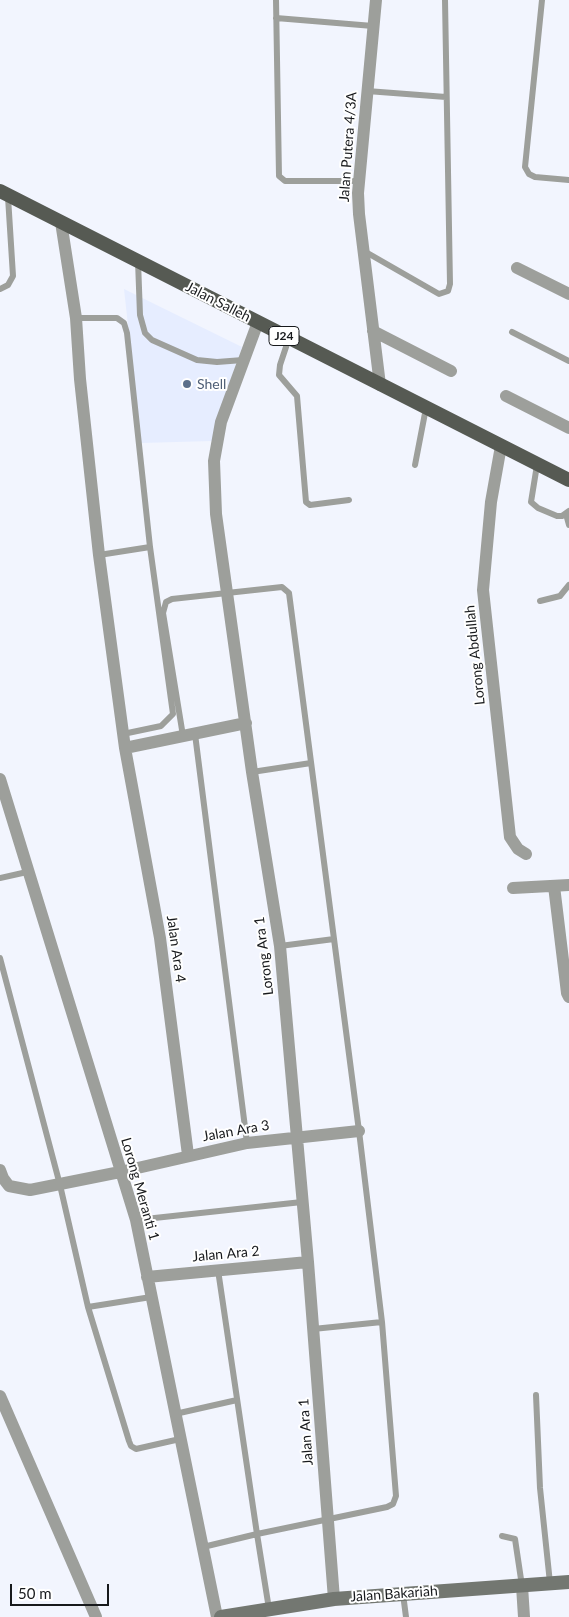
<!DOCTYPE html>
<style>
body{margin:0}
#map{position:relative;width:569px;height:1617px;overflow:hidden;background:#f2f5fe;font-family:Lato,sans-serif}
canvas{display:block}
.scale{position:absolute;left:10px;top:1584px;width:99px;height:22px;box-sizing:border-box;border:2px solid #17191c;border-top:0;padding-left:6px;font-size:15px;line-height:18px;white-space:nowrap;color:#17191c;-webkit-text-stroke:4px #fff;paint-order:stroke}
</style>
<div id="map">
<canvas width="569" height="1617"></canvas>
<div class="scale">50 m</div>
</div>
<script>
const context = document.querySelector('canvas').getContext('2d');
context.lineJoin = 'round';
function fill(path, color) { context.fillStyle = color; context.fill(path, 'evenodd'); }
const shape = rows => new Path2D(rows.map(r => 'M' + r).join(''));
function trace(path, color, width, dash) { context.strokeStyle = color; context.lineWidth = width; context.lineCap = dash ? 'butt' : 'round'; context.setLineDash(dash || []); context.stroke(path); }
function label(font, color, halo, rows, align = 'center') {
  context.font = font + ' Lato,sans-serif'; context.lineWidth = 4; context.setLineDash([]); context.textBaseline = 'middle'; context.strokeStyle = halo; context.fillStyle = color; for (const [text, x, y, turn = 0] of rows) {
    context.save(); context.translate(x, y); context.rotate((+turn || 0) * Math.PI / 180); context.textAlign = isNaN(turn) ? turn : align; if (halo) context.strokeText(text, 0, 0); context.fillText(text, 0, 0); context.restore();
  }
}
fill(shape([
 [124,289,242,347,216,423,212,441,141,443]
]), '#e6edff');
trace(shape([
 [276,0,279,176,285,181,358,181],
 [542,0,525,167,529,174,535,177,569,180],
 [276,18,373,26],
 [367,91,446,97],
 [364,251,439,294,448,291,450,284,445,0],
 [138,261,140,315,145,333,152,340,197,360,217,362,243,360],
 [0,289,8,285,13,276,8,197],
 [76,318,117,318,124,323,127,333,150,547,173,714,161,726,123,734],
 [512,332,569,361],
 [289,338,280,365,279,375,297,396,306,502,310,505,349,500],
 [415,465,426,408],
 [537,465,531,502,538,508,557,516,562,516,569,511],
 [566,514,569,525],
 [99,555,150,547],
 [540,601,560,596,569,585],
 [195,734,247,1143],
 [183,736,163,613,166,602,172,599,282,587,289,593,359,1131,382,1322,396,1496,393,1504,387,1507,257,1534,269,1609],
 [252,772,311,763],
 [0,878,27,872],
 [280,946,334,939],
 [0,958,60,1185,88,1307,129,1441,131,1446,136,1449,180,1439],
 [136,1220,302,1202],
 [88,1307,151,1297],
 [313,1329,382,1322],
 [536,1395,540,1488,550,1583],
 [175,1414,237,1400],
 [502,1536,515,1539,522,1586],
 [203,1547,257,1534,218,1270],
 [403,1594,406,1617]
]), '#9d9f9b', 6);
trace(shape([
 [376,0,358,193,359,214,380,385],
 [61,222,76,318,80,379,99,555,125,748,160,938,188,1155],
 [517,268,569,294],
 [258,322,221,422,214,461,216,514,252,772,280,946,308,1262,334,1599],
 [373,331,451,371],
 [506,396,569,428],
 [501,446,491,502,483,590,510,837,518,849,526,854],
 [125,748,246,723],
 [0,779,136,1220,217,1617],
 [554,886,567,993,569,997],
 [513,888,569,885],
 [0,1170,3,1178,9,1186,30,1190,120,1172,247,1143,359,1131],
 [147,1277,308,1262],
 [0,1396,96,1617],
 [522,1586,524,1617]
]), '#9d9f9b', 12);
trace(shape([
 [221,1617,334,1599,569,1582]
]), '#737771', 14);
trace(shape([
 [0,191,569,480]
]), '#565a53', 14);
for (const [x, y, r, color] of [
 [187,384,5,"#5c6f8a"]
]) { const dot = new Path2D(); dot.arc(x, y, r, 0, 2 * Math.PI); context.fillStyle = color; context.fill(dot); trace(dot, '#fff', 2); }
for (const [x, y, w] of [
 [284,336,30]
]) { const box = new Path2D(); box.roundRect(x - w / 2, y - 9.5, w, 19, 4); context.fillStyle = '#fff'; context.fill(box); trace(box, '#17191c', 1); }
label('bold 12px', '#17191c', null, [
 ["J24",284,336]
]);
label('14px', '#17191c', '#fff', [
 ["Jalan Putera 4/3A",348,147,-86],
 ["Jalan Salleh",218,302,27],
 ["Lorong Abdullah",475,655,-96],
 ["Jalan Ara 4",176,949,82],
 ["Lorong Ara 1",264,956,-97],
 ["Jalan Ara 3",236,1131,-10],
 ["Lorong Meranti 1",140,1189,74],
 ["Jalan Ara 2",226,1254,-5],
 ["Jalan Ara 1",306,1432,-94],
 ["Jalan Bakariah",394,1594,-4]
]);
label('14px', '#4e5e75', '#fff', [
 ["Shell",197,384]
], 'left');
</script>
